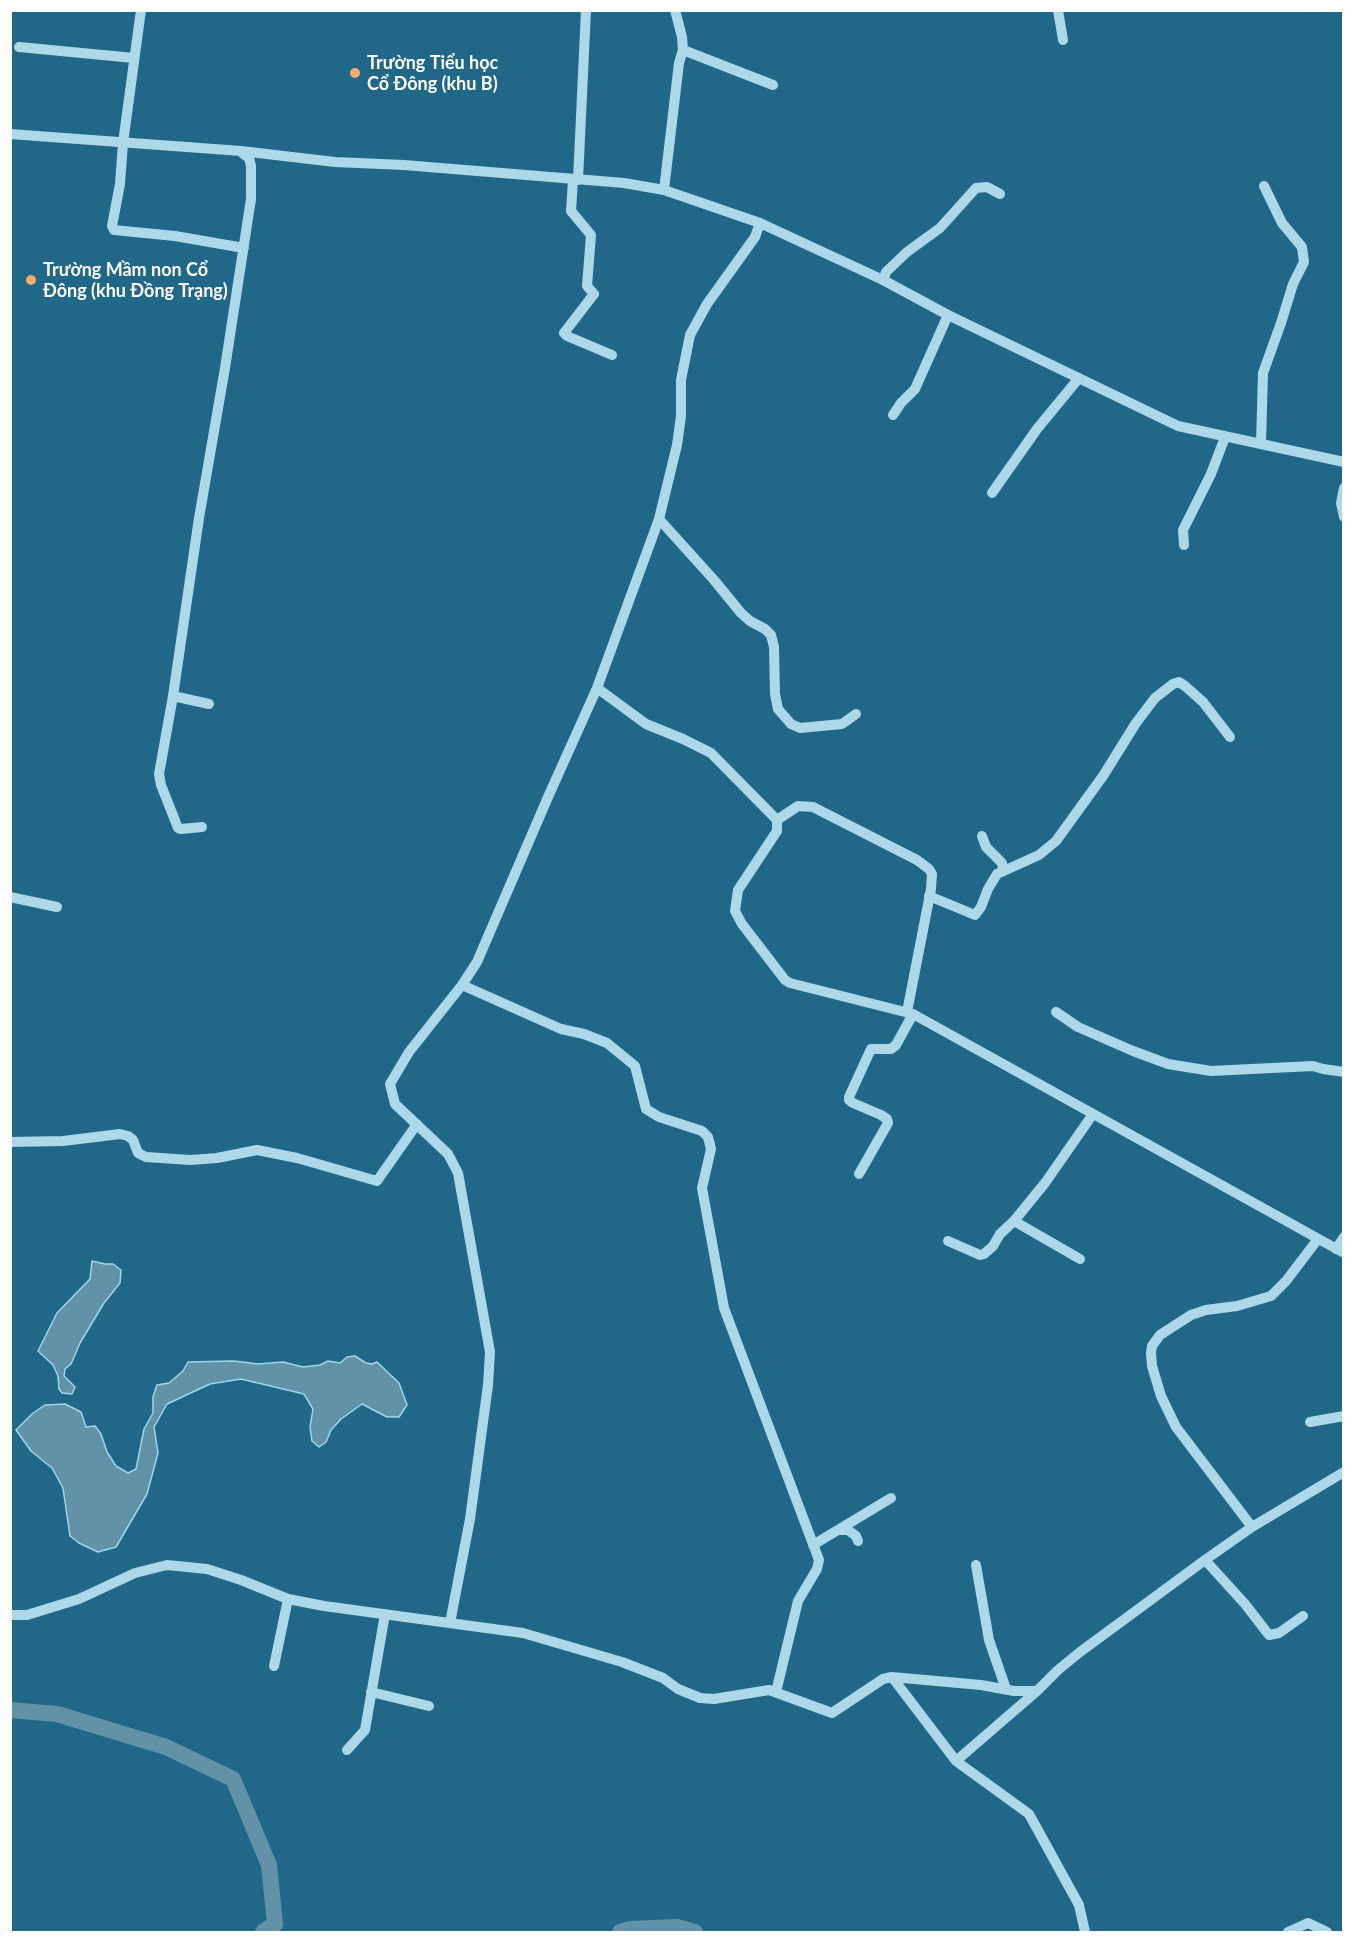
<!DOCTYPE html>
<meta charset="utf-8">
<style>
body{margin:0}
#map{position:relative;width:1354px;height:1943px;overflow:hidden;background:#216888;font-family:Lato,sans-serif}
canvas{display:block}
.frame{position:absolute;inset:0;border:12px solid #fff;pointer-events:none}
</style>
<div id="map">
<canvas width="1354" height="1943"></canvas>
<div class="frame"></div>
</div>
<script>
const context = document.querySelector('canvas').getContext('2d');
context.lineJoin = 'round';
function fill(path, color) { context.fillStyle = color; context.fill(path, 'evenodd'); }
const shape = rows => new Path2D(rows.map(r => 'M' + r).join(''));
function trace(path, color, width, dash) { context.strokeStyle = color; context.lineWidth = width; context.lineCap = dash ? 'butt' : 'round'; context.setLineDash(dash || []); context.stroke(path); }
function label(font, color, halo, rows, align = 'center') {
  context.font = font + ' Lato,sans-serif'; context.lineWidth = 6; context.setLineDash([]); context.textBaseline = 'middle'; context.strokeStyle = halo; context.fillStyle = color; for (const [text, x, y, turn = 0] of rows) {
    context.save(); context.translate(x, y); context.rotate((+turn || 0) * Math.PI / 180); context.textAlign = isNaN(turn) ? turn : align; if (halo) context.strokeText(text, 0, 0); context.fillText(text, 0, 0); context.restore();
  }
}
const water = shape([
 [92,1261,105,1264,113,1264,121,1270,120,1283,104,1303,80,1343,71,1364,65,1369,64,1376,75,1387,72,1394,62,1393,59,1389,58,1376,53,1365,38,1351,57,1313,90,1279,92,1261],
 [355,1356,366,1363,372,1364,377,1362,399,1383,407,1405,399,1417,387,1417,362,1404,341,1419,331,1430,326,1442,319,1447,312,1441,310,1427,313,1409,304,1394,241,1379,210,1384,167,1404,154,1427,158,1453,147,1494,116,1547,98,1552,79,1543,70,1536,63,1488,52,1468,31,1451,16,1430,33,1413,45,1405,65,1404,81,1412,86,1427,95,1426,101,1434,107,1452,116,1466,128,1473,136,1469,144,1429,153,1413,153,1397,157,1385,169,1383,183,1371,188,1362,234,1361,258,1364,283,1362,303,1367,320,1365,328,1361,340,1363,347,1357,355,1356]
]);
fill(water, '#6192a7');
trace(water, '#a0d6eb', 1.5);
trace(shape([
 [10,1710,57,1714,166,1747,233,1779,269,1865,275,1924,263,1932],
 [620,1932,630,1929,677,1927,695,1932]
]), '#6192a7', 16);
trace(shape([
 [141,10,123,143,120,184,112,226,114,230,175,236,244,248],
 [1058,10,1063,40],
 [19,47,134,58],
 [683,50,773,85],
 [10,134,241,151,335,162,404,165,624,183,664,190,760,223,883,280,948,315,1178,426,1344,462],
 [573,180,571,211,591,235,587,286,594,294,564,333,567,336,612,355],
 [578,180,586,10],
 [664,190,679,63,683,50,682,37,675,10],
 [883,280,886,272,907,252,940,228,976,188,987,187,1000,194],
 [893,415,901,403,915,389,948,315],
 [1261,444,1263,373,1281,323,1293,284,1304,262,1302,247,1282,223,1264,186],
 [1344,488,1341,503,1344,517],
 [992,493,1037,429,1079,378],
 [659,519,714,580,741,613,750,621,765,629,771,635,774,647,775,694,778,709,791,724,800,728,842,724,856,714],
 [1184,545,1183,530,1211,474,1225,437],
 [597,688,646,724,683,739,711,753,777,820,777,831,738,890,735,911,742,924,785,980,790,983,913,1014,1344,1253],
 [173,696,209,704],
 [777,820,798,806,813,807,917,860,929,869,932,874,931,889,907,1012],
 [202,827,181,829,178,828,161,785,159,774,173,696,199,518,225,368,251,199,251,166,249,158,241,152],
 [982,836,986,847,1002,863,1003,869],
 [929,896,975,915,981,907,988,889,997,874,1039,855,1056,841,1103,776,1136,723,1155,698,1173,684,1179,682,1185,686,1203,702,1230,737],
 [10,897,57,907],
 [462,985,561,1029,584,1034,607,1043,635,1066,646,1109,659,1117,702,1131,708,1137,711,1149,702,1188,724,1308,819,1560,817,1569,798,1601,776,1692],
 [1056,1012,1078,1027,1133,1051,1168,1064,1211,1071,1313,1066,1323,1069,1344,1072],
 [10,1142,63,1141,120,1134,128,1136,133,1140,138,1153,146,1157,190,1160,217,1158,257,1150,297,1158,377,1181,417,1124],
 [859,1174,888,1123,887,1119,881,1115,853,1103,849,1100,849,1097,871,1049,891,1049,896,1045,913,1014],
 [948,1241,980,1255,984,1254,993,1246,1000,1234,1014,1221],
 [1336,1249,1344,1237],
 [1080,1259,1014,1221,1045,1183,1093,1114],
 [1310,1422,1344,1416],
 [1252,1527,1176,1427,1161,1396,1152,1366,1151,1353,1152,1346,1160,1335,1191,1315,1206,1310,1237,1306,1271,1296,1286,1281,1318,1239],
 [839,1530,848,1530,856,1536,858,1541],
 [813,1545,891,1498],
 [1205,1560,1245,1604,1269,1635,1279,1633,1303,1616],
 [976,1565,989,1640,1006,1689],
 [10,1615,27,1615,79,1599,135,1573,167,1565,207,1569,241,1580,288,1599,324,1606,523,1633,622,1662,663,1678,678,1689,700,1698,714,1699,769,1690,832,1713,883,1679,892,1677,981,1685,1014,1691,1037,1691,1058,1670,1080,1652,1205,1560,1252,1527,1344,1472],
 [450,1623,470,1519,488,1385,490,1352,458,1173,448,1154,395,1104,390,1084,409,1052,462,985,477,962,548,797,597,688,659,519,677,445,681,416,681,380,690,335,707,304,755,237,760,223],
 [274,1666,288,1599],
 [892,1677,956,1761,1029,1814,1079,1905,1085,1932],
 [371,1692,429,1706],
 [347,1750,365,1730,385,1614],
 [956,1761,1037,1691],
 [1288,1932,1308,1923,1327,1932]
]), '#acd8ea', 10);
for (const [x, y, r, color] of [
 [355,73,6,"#f7ac6d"],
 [31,280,6,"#f7ac6d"]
]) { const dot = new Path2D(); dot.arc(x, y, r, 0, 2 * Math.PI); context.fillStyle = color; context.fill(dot); trace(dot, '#216888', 2); }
label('bold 18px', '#fff', '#216888', [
 ["Trường Tiểu học",367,63],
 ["Cổ Đông (khu B)",367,84],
 ["Trường Mầm non Cổ",43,270],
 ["Đông (khu Đồng Trạng)",43,291]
], 'left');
</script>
